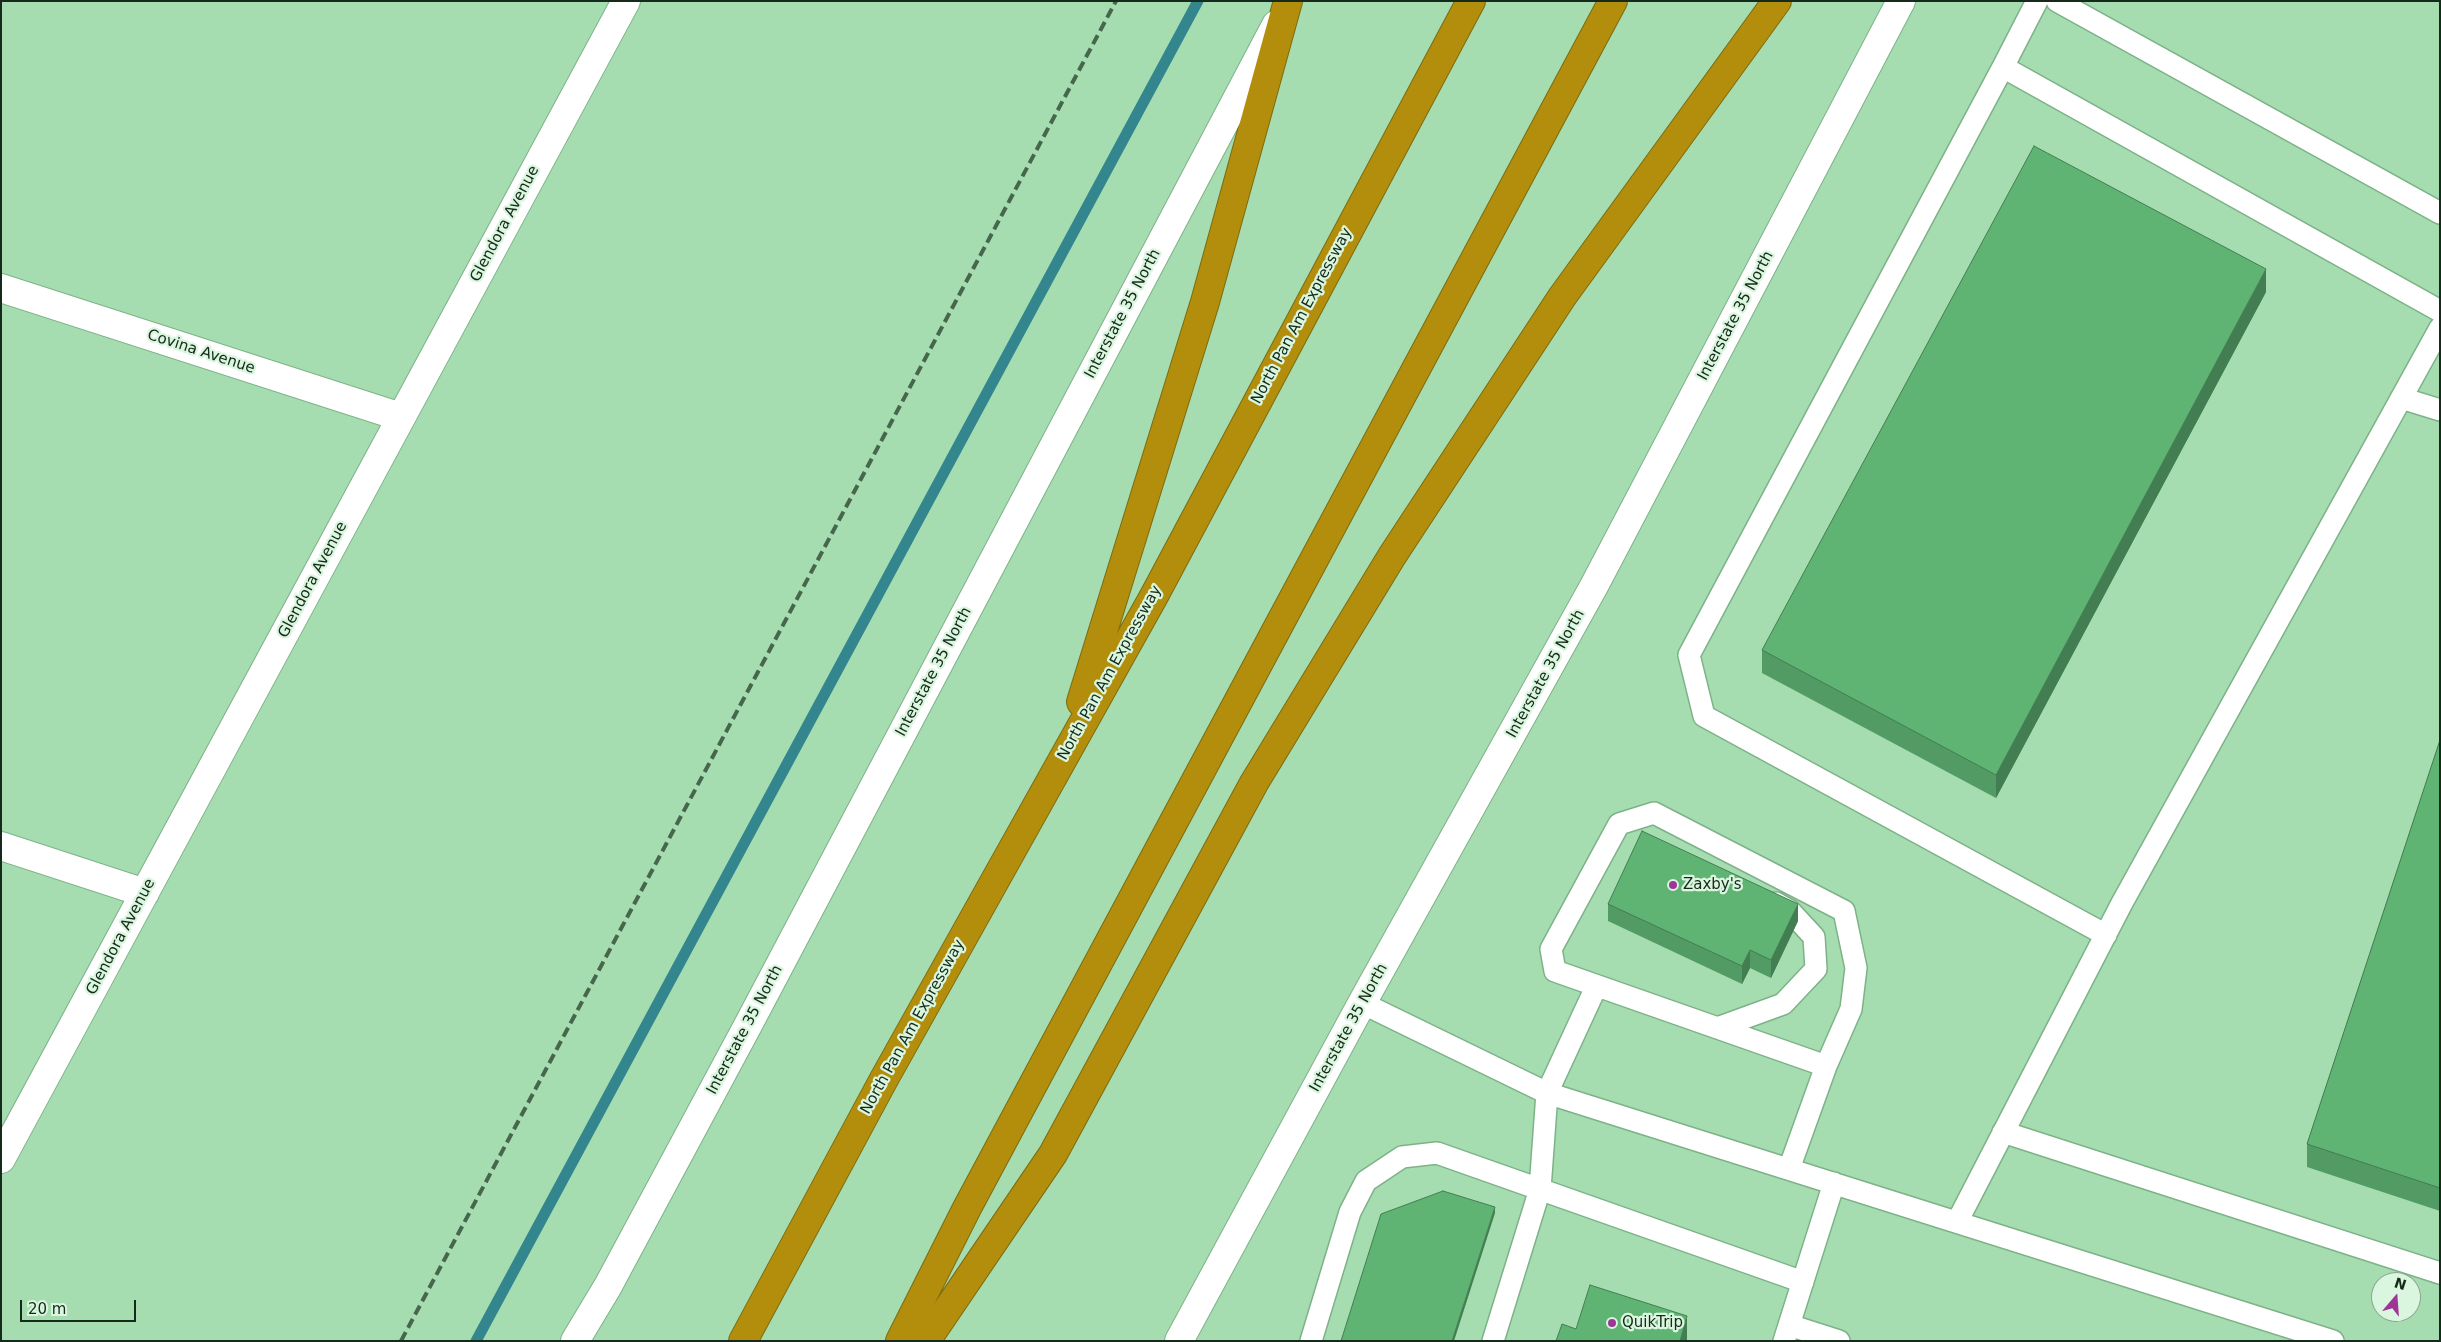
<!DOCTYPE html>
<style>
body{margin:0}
#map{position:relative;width:2441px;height:1342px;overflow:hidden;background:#a6ddb0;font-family:"DejaVu Sans",sans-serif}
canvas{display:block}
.frame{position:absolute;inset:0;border:2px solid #152a1a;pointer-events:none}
.north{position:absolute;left:2371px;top:1272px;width:50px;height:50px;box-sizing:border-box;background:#dbf6df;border:1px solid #8ca490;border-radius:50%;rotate:18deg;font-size:14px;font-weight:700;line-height:20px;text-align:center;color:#152a1a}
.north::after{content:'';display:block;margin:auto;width:18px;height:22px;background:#9e3698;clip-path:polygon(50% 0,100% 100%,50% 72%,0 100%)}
.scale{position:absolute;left:20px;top:1300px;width:116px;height:22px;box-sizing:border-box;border:2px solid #152a1a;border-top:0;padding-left:6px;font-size:15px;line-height:18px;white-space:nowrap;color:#152a1a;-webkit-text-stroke:4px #dbf6df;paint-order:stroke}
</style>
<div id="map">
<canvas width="2441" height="1342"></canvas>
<div class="frame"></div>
<div class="north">N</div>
<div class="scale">20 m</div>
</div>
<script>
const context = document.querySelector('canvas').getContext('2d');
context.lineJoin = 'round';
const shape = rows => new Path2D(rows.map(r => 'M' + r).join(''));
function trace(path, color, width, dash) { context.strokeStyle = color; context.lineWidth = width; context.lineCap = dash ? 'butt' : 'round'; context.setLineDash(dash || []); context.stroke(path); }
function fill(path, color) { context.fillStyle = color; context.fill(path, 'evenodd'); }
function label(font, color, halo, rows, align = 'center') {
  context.font = font + ' "DejaVu Sans",sans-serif'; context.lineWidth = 4.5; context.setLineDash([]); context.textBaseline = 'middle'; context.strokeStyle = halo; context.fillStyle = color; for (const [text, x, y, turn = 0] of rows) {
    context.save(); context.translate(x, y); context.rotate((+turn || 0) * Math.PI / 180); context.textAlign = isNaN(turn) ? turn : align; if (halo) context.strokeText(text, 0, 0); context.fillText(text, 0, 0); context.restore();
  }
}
trace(shape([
 [476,1341,1198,1]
]), '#34868e', 11);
const service = shape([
 [2057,1,2440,213],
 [2003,67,2037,1],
 [2401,398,2440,410],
 [2106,935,1704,716,1689,655,2003,67,2440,311],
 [1362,1003,1547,1093,2333,1341],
 [1717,1028,1783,1004,1816,969,1814,937,1790,911,1776,903],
 [2003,1132,2440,1273],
 [1789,1169,1826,1066,1851,1009,1856,968,1844,911,1654,813,1619,824,1551,949,1555,971,1826,1066],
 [1957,1222,2122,903,2440,328],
 [1789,1325,1839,1341],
 [1311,1341,1350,1212,1366,1181,1402,1157,1437,1153,1803,1282],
 [1493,1341,1540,1189,1547,1093,1596,987],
 [1784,1341,1834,1183]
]);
const minor = shape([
 [1,288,401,417],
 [1,846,145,893],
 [1,1159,626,1]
]);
const secondary = shape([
 [575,1341,608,1286,747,1027,1276,25],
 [1179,1341,1362,1003,1594,586,1901,1]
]);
const motorway = shape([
 [1081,702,1205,302,1288,1],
 [743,1341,884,1079,1154,596,1471,1],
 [900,1341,967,1208,1613,1],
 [926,1341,1053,1154,1254,783,1392,556,1562,297,1777,1]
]);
trace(service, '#7db288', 24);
trace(minor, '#7db288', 30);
trace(secondary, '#7db288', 30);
trace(motorway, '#7b6b11', 30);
trace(service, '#fff', 21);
trace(minor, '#fff', 28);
trace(secondary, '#fff', 28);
trace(motorway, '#b28e0c', 28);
trace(shape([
 [401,1341,1116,1]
]), '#47674d', 4, [10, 5]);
fill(shape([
 [2266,292,1996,798,1762,673,1762,650],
 [2440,740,2440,1211,2307,1167,2307,1144],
 [1608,904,1798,921,1771,978,1750,968,1742,984,1608,921]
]), '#529b64');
fill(shape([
 [2266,269,2266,292,1996,798,1996,775],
 [1798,904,1798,921,1771,978,1771,960],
 [1750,950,1750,968,1742,984,1742,966],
 [1495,1207,1495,1213,1454,1341,1452,1341],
 [1687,1316,1687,1341,1680,1341]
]), '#427e51');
const building = shape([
 [2034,146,2266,269,1996,775,1762,650,2034,146],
 [2440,740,2440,1188,2307,1144,2440,740],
 [1642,831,1798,904,1771,960,1750,950,1742,966,1608,904,1642,831],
 [1443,1191,1495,1207,1452,1341,1341,1341,1381,1214,1443,1191],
 [1590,1285,1687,1316,1680,1341,1556,1341,1562,1324,1576,1329,1590,1285]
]);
fill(building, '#5fb474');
trace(building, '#427e51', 1);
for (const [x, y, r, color] of [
 [1673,885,5,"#9e3698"],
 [1612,1323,5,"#9e3698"]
]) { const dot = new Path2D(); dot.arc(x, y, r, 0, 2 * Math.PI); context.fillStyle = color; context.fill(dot); trace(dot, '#dbf6df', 2); }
label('15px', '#152a1a', '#dbf6df', [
 ["Glendora Avenue",505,224,-62],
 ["Interstate 35 North",1123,314,-62],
 ["North Pan Am Expressway",1302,316,-62],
 ["Interstate 35 North",1736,316,-62],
 ["Covina Avenue",201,352,18],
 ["Glendora Avenue",313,580,-62],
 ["Interstate 35 North",934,672,-62],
 ["North Pan Am Expressway",1110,673,-61],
 ["Interstate 35 North",1546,674,-61],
 ["Glendora Avenue",121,937,-62],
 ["North Pan Am Expressway",913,1027,-61],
 ["Interstate 35 North",1349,1028,-61],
 ["Interstate 35 North",745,1030,-62]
]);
label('15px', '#152a1a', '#dbf6df', [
 ["Zaxby's",1683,885],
 ["QuikTrip",1622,1323]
], 'left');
</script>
